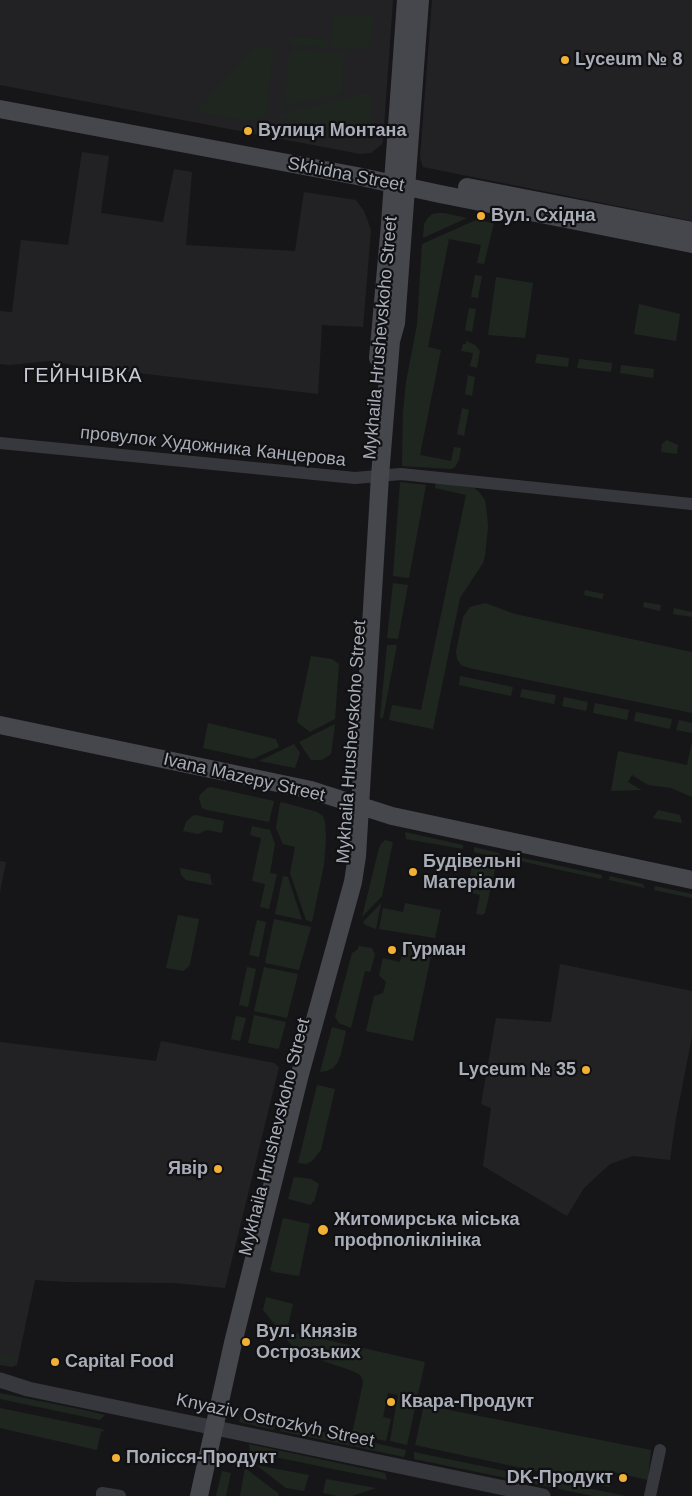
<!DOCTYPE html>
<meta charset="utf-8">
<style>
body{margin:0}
canvas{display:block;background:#161618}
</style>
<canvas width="692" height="1496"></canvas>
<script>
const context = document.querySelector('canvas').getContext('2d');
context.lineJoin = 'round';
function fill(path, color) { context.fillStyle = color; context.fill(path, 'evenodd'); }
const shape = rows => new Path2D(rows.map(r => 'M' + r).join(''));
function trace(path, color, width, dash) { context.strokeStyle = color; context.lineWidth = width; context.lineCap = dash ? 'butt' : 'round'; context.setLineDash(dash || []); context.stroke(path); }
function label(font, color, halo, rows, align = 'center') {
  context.font = font + ' Arial,sans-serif'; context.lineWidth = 4.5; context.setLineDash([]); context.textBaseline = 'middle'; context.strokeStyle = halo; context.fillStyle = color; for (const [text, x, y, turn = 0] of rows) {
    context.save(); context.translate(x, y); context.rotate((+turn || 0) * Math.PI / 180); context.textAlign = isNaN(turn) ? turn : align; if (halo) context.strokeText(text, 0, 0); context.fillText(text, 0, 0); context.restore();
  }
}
fill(shape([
 [0,0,393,0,383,141,382,144,371,153,360,154,0,85],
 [432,0,692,0,692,221,423,167,420,158],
 [82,152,109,156,101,213,163,222,174,169,192,172,186,245,295,251,304,192,356,200,364,211,371,230,363,327,322,325,318,394,78,366,50,361,9,365,0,364,0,311,12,312,21,240,68,245],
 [0,861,6,862,0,892],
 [560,964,692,991,692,1037,676,1118,670,1160,633,1156,610,1164,584,1188,567,1216,483,1166,491,1108,481,1104,496,1018,551,1022],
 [161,1041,274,1063,279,1067,225,1288,174,1283,67,1282,35,1280,17,1365,12,1367,0,1365,0,1042,156,1061]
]), '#222225');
fill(shape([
 [334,14,374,16,372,43,360,50,330,48],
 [291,36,328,39,327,48,291,45],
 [256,46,274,47,266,116,248,121,194,112],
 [290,49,344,54,342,93,284,107],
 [373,91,371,130,367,133,282,119,283,114],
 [437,213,444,213,467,218,423,238,424,224,427,219,432,214],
 [476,220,494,223,484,264,477,263,481,245,449,239,428,347,441,350,420,455,451,461,454,447,461,448,459,460,455,467,451,469,402,466,403,412,406,382,417,325,422,244],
 [475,275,482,276,478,298,471,297],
 [496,277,533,283,525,338,488,335],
 [639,304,680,314,676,341,634,334],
 [469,308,476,309,472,332,465,330],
 [466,341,475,345,480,351,477,368,470,366,473,353,461,351,463,344,466,344],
 [537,354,569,358,568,367,535,363],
 [579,359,612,363,611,372,577,368],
 [621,365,654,369,653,378,620,373],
 [468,375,475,377,472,396,465,394],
 [462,408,469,410,464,436,457,434],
 [667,440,678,445,677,454,661,452,662,444],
 [436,481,473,487,479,492,485,500,487,513,488,527,485,556,483,563,460,598,433,729,389,720,392,705,421,710,466,495,435,488],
 [400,482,426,485,409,578,393,576],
 [393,583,408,585,398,639,387,638],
 [585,590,604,594,602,599,584,595],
 [644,602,661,605,660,611,643,607],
 [485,603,515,614,692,652,692,713,469,668,461,665,457,659,456,652,463,617,470,607],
 [674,608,692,612,692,617,673,614],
 [387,645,397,645,383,718,380,718],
 [311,656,332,659,339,664,335,719,310,732,297,722],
 [460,676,513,687,511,696,459,685],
 [522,689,556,695,554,704,520,697],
 [564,697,588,702,586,711,562,706],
 [595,703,629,710,627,720,593,713],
 [636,712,672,719,670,729,634,721],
 [679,720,692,723,692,733,676,730],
 [208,723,276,739,279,747,253,759,203,748],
 [335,724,331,754,322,760,311,760,299,742],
 [692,742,692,797,671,788,648,785,632,775,628,782,641,790,611,791,618,751,687,765],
 [294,744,300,753,295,768,259,761],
 [211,787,274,801,269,822,207,810,202,808,199,799,200,795,207,788],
 [282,802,317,812,323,816,325,822,326,838,324,865,312,922,306,920,290,873,295,847,283,844,276,828,280,803],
 [658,810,680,815,682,823,653,818],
 [195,815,224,821,222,833,207,830,198,834,183,831,186,822,192,816],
 [252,826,270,830,275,844,270,873,277,874,269,909,260,907,265,884,252,881,261,838,250,835],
 [405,832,463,845,463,849,406,839],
 [385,840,393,842,382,896,362,917,379,848,381,844],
 [474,847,499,853,501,858,474,852],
 [514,856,602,875,601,879,511,859],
 [473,861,496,865,485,913,482,915,476,914,480,895,467,892],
 [180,868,210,874,212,885,186,880,181,875],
 [283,876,288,877,302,920,275,914],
 [610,876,643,884,645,888,609,880],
 [655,886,692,894,692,898,654,890],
 [381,903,376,929,365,925,363,922],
 [405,903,441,910,435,938,379,929,383,908,403,912],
 [178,915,199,919,190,964,188,967,183,971,166,968],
 [274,919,311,927,299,970,265,963],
 [257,920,266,922,259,957,249,955],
 [405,942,433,947,413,1041,366,1031,374,996,383,993,386,982,379,975,383,958,400,962],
 [359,946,372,948,375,955,370,972,365,971,351,1028,339,1023,335,1017,352,953,357,950],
 [247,967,256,969,248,1007,239,1005],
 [264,967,298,974,287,1018,254,1011],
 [254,1015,286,1022,279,1048,278,1049,248,1043],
 [236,1016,246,1018,240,1041,231,1039],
 [332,1027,346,1031,341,1054,338,1062,333,1068,327,1071,320,1072],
 [317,1085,335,1089,321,1150,312,1161,306,1164,298,1163],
 [294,1177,311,1179,319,1184,314,1202,312,1202,311,1205,288,1199],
 [283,1218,310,1224,299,1276,274,1272,270,1270],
 [266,1297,293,1304,287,1331,425,1362,407,1445,390,1441,398,1395,388,1393,383,1417,391,1419,386,1441,352,1434,363,1383,362,1378,359,1374,350,1370,305,1355,292,1346,263,1310],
 [0,1353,15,1357,14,1363,12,1364,0,1361],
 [0,1393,89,1411,105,1415,100,1420,0,1399],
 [424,1405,651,1450,648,1480,613,1472,610,1487,415,1445],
 [0,1408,102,1429,105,1432,101,1431,97,1450,0,1428],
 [241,1415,276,1422,274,1430,239,1422],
 [282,1423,406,1450,404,1457,280,1431],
 [249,1444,385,1473,387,1480,250,1452],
 [414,1452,626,1496,593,1496,414,1459],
 [256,1465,309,1475,304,1491,286,1488],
 [245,1468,279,1494,278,1496,240,1496],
 [222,1471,231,1473,226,1496,216,1496],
 [326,1479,376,1488,352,1496,337,1496,323,1493]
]), '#1e261f');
trace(shape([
 [0,443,355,478,401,474,692,504],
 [102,1496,102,1493,120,1496],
 [650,1496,660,1450]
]), '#37383d', 12);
trace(shape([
 [0,1380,28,1389,100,1404,543,1496]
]), '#37383d', 15);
trace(shape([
 [0,109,357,176,440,194,692,244],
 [467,187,692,231],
 [378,358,390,224,406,0],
 [0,725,311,790,392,816,692,880],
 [199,1496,233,1343,300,1074,353,882,357,856,380,476,391,341,396,323,420,0]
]), '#45474d', 18);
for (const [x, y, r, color] of [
 [565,60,5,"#f2b134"],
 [248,131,5,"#f2b134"],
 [481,216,5,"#f2b134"],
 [413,872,5,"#f2b134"],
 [392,950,5,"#f2b134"],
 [586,1070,5,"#f2b134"],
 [218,1169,5,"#f2b134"],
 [323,1230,6,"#f2b134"],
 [246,1342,5,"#f2b134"],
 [55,1362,5,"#f2b134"],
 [391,1402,5,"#f2b134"],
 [116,1458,5,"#f2b134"],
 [623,1478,5,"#f2b134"]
]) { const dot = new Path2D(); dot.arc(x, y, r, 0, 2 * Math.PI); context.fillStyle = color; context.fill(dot); trace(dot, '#111113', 2); }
label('bold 18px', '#a8adb8', '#111113', [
 ["Lyceum № 8",575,60],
 ["Вулиця Монтана",258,131],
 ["Вул. Східна",491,216],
 ["Будівельні",423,862],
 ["Матеріали",423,883],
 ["Гурман",402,950],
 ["Lyceum № 35",576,1070,"right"],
 ["Явір",208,1169,"right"],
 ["Житомирська міська",334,1220],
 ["профполіклініка",334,1241],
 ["Вул. Князів",256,1332],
 ["Острозьких",256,1353],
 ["Capital Food",65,1362],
 ["Квара-Продукт",401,1402],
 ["Полісся-Продукт",126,1458],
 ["DK-Продукт",613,1478,"right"]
], 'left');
label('18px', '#a8adb8', '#111113', [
 ["Skhidna Street",346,175,11],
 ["Mykhaila Hrushevskoho Street",381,338,-85],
 ["провулок Художника Канцерова",213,447,6],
 ["Mykhaila Hrushevskoho Street",352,742,-86],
 ["Ivana Mazepy Street",244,778,13],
 ["Mykhaila Hrushevskoho Street",275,1137,-76],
 ["Knyaziv Ostrozkyh Street",275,1421,12]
]);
context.letterSpacing = '1px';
label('20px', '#c9ccd4', '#111113', [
 ["ГЕЙНЧІВКА",83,376]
]);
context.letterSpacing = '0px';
</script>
